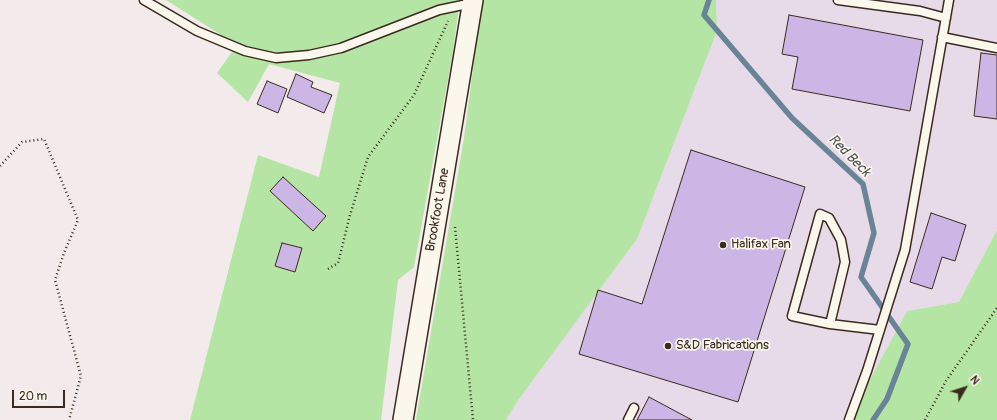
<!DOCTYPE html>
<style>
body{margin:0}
#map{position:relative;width:997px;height:420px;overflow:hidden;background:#f2eaeb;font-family:Pangolin,sans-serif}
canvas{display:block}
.north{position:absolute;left:945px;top:368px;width:40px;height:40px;-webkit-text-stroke:3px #fbf7ec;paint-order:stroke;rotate:51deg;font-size:11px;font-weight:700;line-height:16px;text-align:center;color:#3b2a1e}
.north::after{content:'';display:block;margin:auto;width:14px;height:18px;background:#3b2a1e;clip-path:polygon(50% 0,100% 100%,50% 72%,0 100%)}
.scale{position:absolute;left:12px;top:390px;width:53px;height:18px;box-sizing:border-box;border:2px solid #3b2a1e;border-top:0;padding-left:5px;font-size:12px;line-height:14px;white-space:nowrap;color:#3b2a1e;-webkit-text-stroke:3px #fbf7ec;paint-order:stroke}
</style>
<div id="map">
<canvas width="997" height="420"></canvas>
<div class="north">N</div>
<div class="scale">20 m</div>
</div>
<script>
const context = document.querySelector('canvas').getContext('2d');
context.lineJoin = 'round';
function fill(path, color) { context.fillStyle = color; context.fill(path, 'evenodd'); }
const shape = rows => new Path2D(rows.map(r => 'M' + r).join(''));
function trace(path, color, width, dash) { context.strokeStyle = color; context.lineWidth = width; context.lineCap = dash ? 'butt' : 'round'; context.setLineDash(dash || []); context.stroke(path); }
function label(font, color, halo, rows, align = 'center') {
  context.font = font + ' Pangolin,sans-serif'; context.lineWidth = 3.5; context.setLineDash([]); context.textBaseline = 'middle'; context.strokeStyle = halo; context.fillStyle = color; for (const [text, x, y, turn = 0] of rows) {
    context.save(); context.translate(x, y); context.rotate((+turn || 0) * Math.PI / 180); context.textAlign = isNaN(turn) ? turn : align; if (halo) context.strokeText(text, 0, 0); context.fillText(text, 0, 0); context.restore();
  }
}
fill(shape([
 [716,0,997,0,997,230,959,302,907,311,848,420,506,420,519,399,637,239,717,31]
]), '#e7dae9');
fill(shape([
 [166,0,460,0,453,51,414,267,398,280,381,420,190,420,258,155,319,177,340,83,269,64,248,102,217,73,237,45],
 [482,0,716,0,717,31,637,239,519,399,506,420,416,420,464,138],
 [997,230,997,420,848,420,907,311,959,302]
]), '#b4e5a5');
trace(shape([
 [709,0,704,15,792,118,863,184,874,233,861,277,908,344,887,399,873,420]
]), '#698496', 5.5);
const building = shape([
 [789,15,923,40,910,111,792,89,798,57,782,54,789,15],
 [981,53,997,55,997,119,974,116,981,53],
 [296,74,313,82,311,87,332,95,324,113,287,97,296,74],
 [267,81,287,89,278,113,257,104,267,81],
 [691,150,805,187,738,402,579,354,598,290,642,304,691,150],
 [283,177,326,216,313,231,270,191,283,177],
 [931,213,966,225,955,261,942,257,932,289,910,282,931,213],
 [282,243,302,248,295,272,275,266,282,243],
 [649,397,692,420,637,420,649,397]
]);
fill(building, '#ccb6e5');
trace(building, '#3b2a1e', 1);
const service = shape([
 [144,0,197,31,245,51,276,58,309,55,341,48,439,10,472,3],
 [838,0,920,11,946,18],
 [942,37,997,48],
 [830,324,845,262,841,240,829,218,820,214,792,316,830,324,880,330],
 [628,420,634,408],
 [849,420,867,371,905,250,949,0]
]);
const tertiary = shape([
 [403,420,473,0]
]);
trace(service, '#3b2a1e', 11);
trace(tertiary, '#3b2a1e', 22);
trace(shape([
 [0,166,22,142,44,139,78,220,64,253,55,280,81,376,69,420],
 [455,227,473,420],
 [328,269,338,263,350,215,368,157,414,95,448,21],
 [925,420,946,381,997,308]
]), '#3b2a1e', 2.5, [1, 3]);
trace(service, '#fbf7ec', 8);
trace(tertiary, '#fbf7ec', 19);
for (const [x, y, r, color] of [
 [723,245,4,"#3b2a1e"],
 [668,346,4,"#3b2a1e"]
]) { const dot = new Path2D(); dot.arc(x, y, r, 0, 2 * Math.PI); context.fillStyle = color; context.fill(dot); trace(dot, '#fbf7ec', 1.5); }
label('13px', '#3b2a1e', '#fbf7ec', [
 ["Brookfoot Lane",438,210,-80]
]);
label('13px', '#3b2a1e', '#fbf7ec', [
 ["Halifax Fan",731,245],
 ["S&D Fabrications",676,346]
], 'left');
label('italic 14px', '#52575a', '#fbf7ec', [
 ["Red Beck",849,156,45]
]);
</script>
